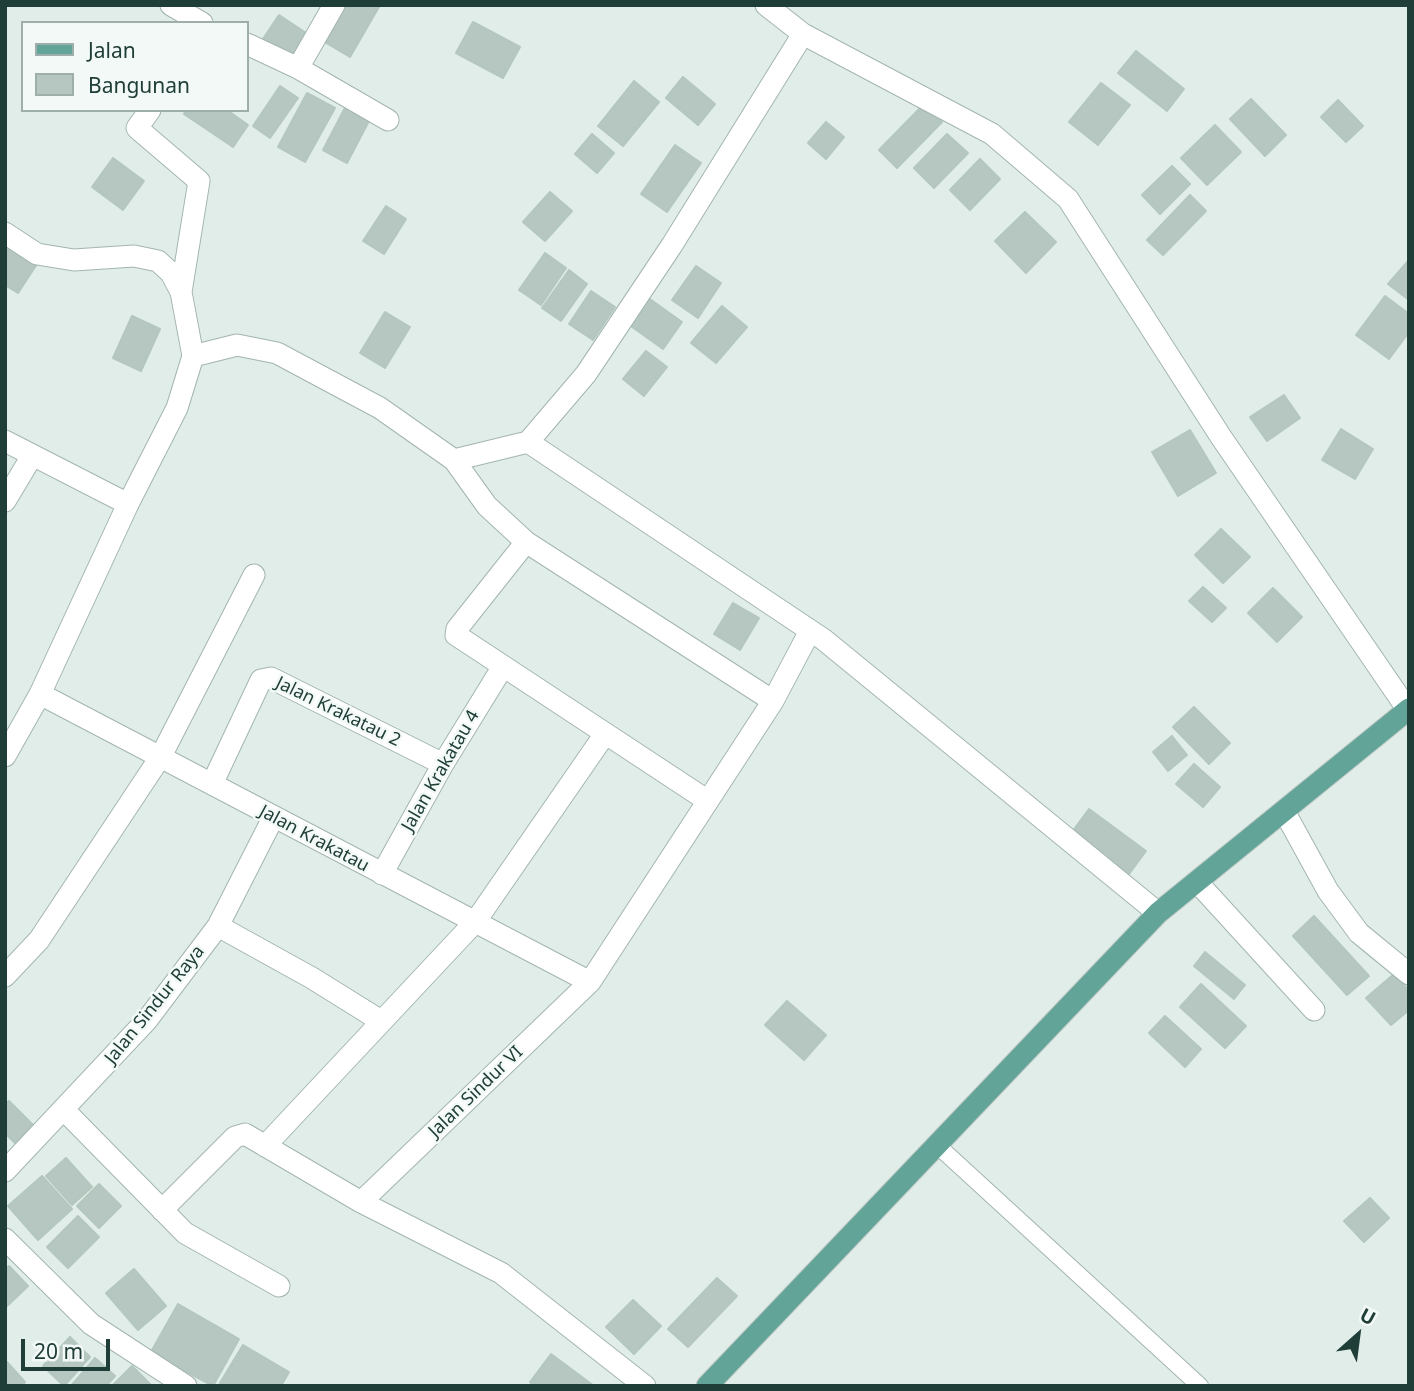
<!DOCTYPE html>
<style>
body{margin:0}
#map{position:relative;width:1414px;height:1391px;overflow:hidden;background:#e1ede8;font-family:"Noto Sans",sans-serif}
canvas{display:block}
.frame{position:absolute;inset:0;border:7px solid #203e38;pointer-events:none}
.legend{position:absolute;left:21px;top:21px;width:228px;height:91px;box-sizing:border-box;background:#f2f9f6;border:2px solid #9eaeaa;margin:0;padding:9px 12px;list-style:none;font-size:21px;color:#203e38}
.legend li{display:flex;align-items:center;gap:14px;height:35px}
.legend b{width:35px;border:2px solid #9eaeaa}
.north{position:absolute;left:1323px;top:1300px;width:70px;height:70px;-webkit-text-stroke:5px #f2f9f6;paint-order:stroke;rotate:28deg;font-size:19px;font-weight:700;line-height:28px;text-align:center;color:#203e38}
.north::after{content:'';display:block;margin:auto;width:24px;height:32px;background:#203e38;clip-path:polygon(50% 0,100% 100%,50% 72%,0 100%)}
.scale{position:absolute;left:21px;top:1339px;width:89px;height:32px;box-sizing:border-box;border:4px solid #203e38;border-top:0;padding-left:9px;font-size:21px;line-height:24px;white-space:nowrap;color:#203e38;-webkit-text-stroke:5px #f2f9f6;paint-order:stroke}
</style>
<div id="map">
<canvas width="1414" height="1391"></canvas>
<div class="frame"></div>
<ul class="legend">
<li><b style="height:9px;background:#62a598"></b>Jalan</li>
<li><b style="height:19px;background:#b6c7c1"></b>Bangunan</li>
</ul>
<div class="north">U</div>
<div class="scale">20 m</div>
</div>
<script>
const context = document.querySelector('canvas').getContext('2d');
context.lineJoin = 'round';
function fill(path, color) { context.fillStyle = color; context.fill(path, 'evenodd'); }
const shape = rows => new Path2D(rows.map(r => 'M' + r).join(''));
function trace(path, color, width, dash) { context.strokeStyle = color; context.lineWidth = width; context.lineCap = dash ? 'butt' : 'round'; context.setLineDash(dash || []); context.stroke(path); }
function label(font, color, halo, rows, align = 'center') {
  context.font = font + ' "Noto Sans",sans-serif'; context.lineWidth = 5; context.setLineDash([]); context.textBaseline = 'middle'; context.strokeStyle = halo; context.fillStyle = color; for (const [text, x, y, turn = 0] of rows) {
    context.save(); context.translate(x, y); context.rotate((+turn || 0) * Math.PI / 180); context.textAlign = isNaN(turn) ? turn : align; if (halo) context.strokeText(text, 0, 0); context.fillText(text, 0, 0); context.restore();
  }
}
const building = shape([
 [344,5,380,5,350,57,323,41,344,5],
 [279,15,312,37,297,61,263,39,279,15],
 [473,22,520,47,503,78,456,53,473,22],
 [1136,51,1184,89,1167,111,1118,73,1136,51],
 [683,77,715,104,698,125,666,98,683,77],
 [634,81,659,102,623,146,598,126,634,81],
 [1101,83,1130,105,1098,145,1069,122,1101,83],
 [280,86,298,98,270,138,253,126,280,86],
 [307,93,335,108,305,162,278,147,307,93],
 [1251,99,1286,135,1265,156,1230,119,1251,99],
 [1338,100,1363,126,1346,142,1321,117,1338,100],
 [347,104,371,117,347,163,323,150,347,104],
 [924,104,942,122,897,168,879,150,924,104],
 [186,110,227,110,248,125,233,147,184,114,186,110],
 [826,122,844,137,826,159,808,143,826,122],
 [1215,125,1241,152,1207,185,1181,158,1215,125],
 [592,134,614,153,597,173,575,154,592,134],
 [947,134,968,153,934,188,914,168,947,134],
 [675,145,701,163,667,212,641,194,675,145],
 [113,158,144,181,123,210,92,187,113,158],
 [980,159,1000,179,970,210,950,190,980,159],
 [1172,166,1190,184,1160,214,1142,195,1172,166],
 [550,192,572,211,545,241,523,222,550,192],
 [1190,195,1206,211,1163,255,1147,240,1190,195],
 [386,206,406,219,384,254,363,241,386,206],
 [1025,212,1056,242,1026,273,995,241,1025,212],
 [5,244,37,264,18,293,5,285,5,244],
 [545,253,566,268,541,305,519,290,545,253],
 [1409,260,1409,300,1388,284,1409,260],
 [696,266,721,283,698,318,672,300,696,266],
 [569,270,587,284,561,321,542,308,569,270],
 [591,291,615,307,593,340,569,324,591,291],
 [1385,296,1409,314,1409,332,1389,359,1356,335,1385,296],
 [647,297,682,322,663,349,628,324,647,297],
 [722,306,747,327,716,363,691,343,722,306],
 [385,312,410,327,385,368,360,353,385,312],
 [132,316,160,329,141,371,113,358,132,316],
 [646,351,667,367,644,396,623,379,646,351],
 [1284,395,1300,418,1267,441,1250,417,1284,395],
 [1341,429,1373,449,1355,479,1322,460,1341,429],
 [1190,430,1216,473,1178,496,1152,452,1190,430],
 [1221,529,1250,557,1223,583,1195,555,1221,529],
 [1203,587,1226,608,1212,622,1189,601,1203,587],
 [1273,588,1302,617,1277,642,1248,613,1273,588],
 [733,603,759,618,740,650,714,634,733,603],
 [1194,707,1230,743,1209,764,1173,727,1194,707],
 [1172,736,1187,755,1168,771,1153,752,1172,736],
 [1194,764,1220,787,1203,807,1176,784,1194,764],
 [1089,809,1146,851,1129,874,1072,832,1089,809],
 [1314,916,1369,976,1347,995,1293,936,1314,916],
 [1205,952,1245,985,1234,999,1194,966,1205,952],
 [1394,974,1409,991,1409,1010,1391,1025,1366,998,1394,974],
 [1201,984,1246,1026,1225,1048,1180,1007,1201,984],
 [787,1001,826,1035,804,1060,765,1025,787,1001],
 [1165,1016,1201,1049,1185,1067,1149,1033,1165,1016],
 [9,1101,37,1129,19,1147,5,1133,5,1104,9,1101],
 [66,1158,92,1187,72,1205,46,1176,66,1158],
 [42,1176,72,1209,38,1240,8,1206,42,1176],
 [99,1184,121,1206,99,1228,77,1206,99,1184],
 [1370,1198,1389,1218,1364,1242,1344,1221,1370,1198],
 [78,1216,99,1237,68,1268,47,1247,78,1216],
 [9,1266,28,1286,5,1308,5,1269,9,1266],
 [134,1269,166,1306,138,1330,106,1293,134,1269],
 [717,1278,737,1296,688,1347,668,1329,717,1278],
 [633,1300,661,1326,634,1354,606,1327,633,1300],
 [178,1304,239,1339,213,1386,151,1352,178,1304],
 [70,1337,90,1357,64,1386,43,1366,70,1337],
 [243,1345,289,1372,281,1386,220,1383,243,1345],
 [551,1354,594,1386,534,1386,530,1382,551,1354],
 [95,1358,115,1376,106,1386,71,1386,95,1358],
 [7,1362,25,1382,21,1386,5,1386,7,1362],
 [132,1366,151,1385,151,1386,113,1385,132,1366]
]);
fill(building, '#b6c7c1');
trace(building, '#b3c7bf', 2);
const service = shape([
 [937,1145,1200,1386]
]);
const minor = shape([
 [171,5,202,23],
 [766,5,803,34,992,134,1068,199,1221,437,1408,710],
 [247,44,298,68,388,120],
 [298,68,334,5],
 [150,110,137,128,199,181,181,292,193,356],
 [5,233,37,254,74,260,134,256,158,261,171,273,181,292],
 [5,441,128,504],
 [528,442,823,639,1158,913],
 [454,460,487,506,526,542,773,701],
 [5,501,32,456],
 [526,542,457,629,456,635,708,801],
 [40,694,590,982],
 [5,756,40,694,128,504,177,408,193,356,237,345,277,353,380,408,454,460,528,442,586,374,672,245,803,34],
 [212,784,261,680,271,678,443,764],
 [1284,811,1328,891,1359,933,1409,974],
 [382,874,443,764,502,668],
 [1198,883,1314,1010],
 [218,926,312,978,381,1021],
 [5,976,39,940,161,756,254,575],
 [64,1110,185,1233,279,1286],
 [265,1146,475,922,605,734],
 [5,1171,147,1020,218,926,273,818],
 [361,1202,590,982,773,701,810,631],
 [162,1210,235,1137,245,1134,361,1202,501,1273,645,1386],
 [5,1239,91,1324,186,1386]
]);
const primary = shape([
 [707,1386,1158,913,1409,709]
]);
trace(service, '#a3b5b0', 18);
trace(minor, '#a3b5b0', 23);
trace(primary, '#c1c9c7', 23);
trace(service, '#fff', 16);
trace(minor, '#fff', 21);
trace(primary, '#62a598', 21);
label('18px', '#203e38', '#f2f9f6', [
 ["Jalan Krakatau 2",338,712,26],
 ["Jalan Krakatau 4",441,771,-60],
 ["Jalan Krakatau",314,839,28],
 ["Jalan Sindur Raya",155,1005,-51],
 ["Jalan Sindur VI",476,1092,-44]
]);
</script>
